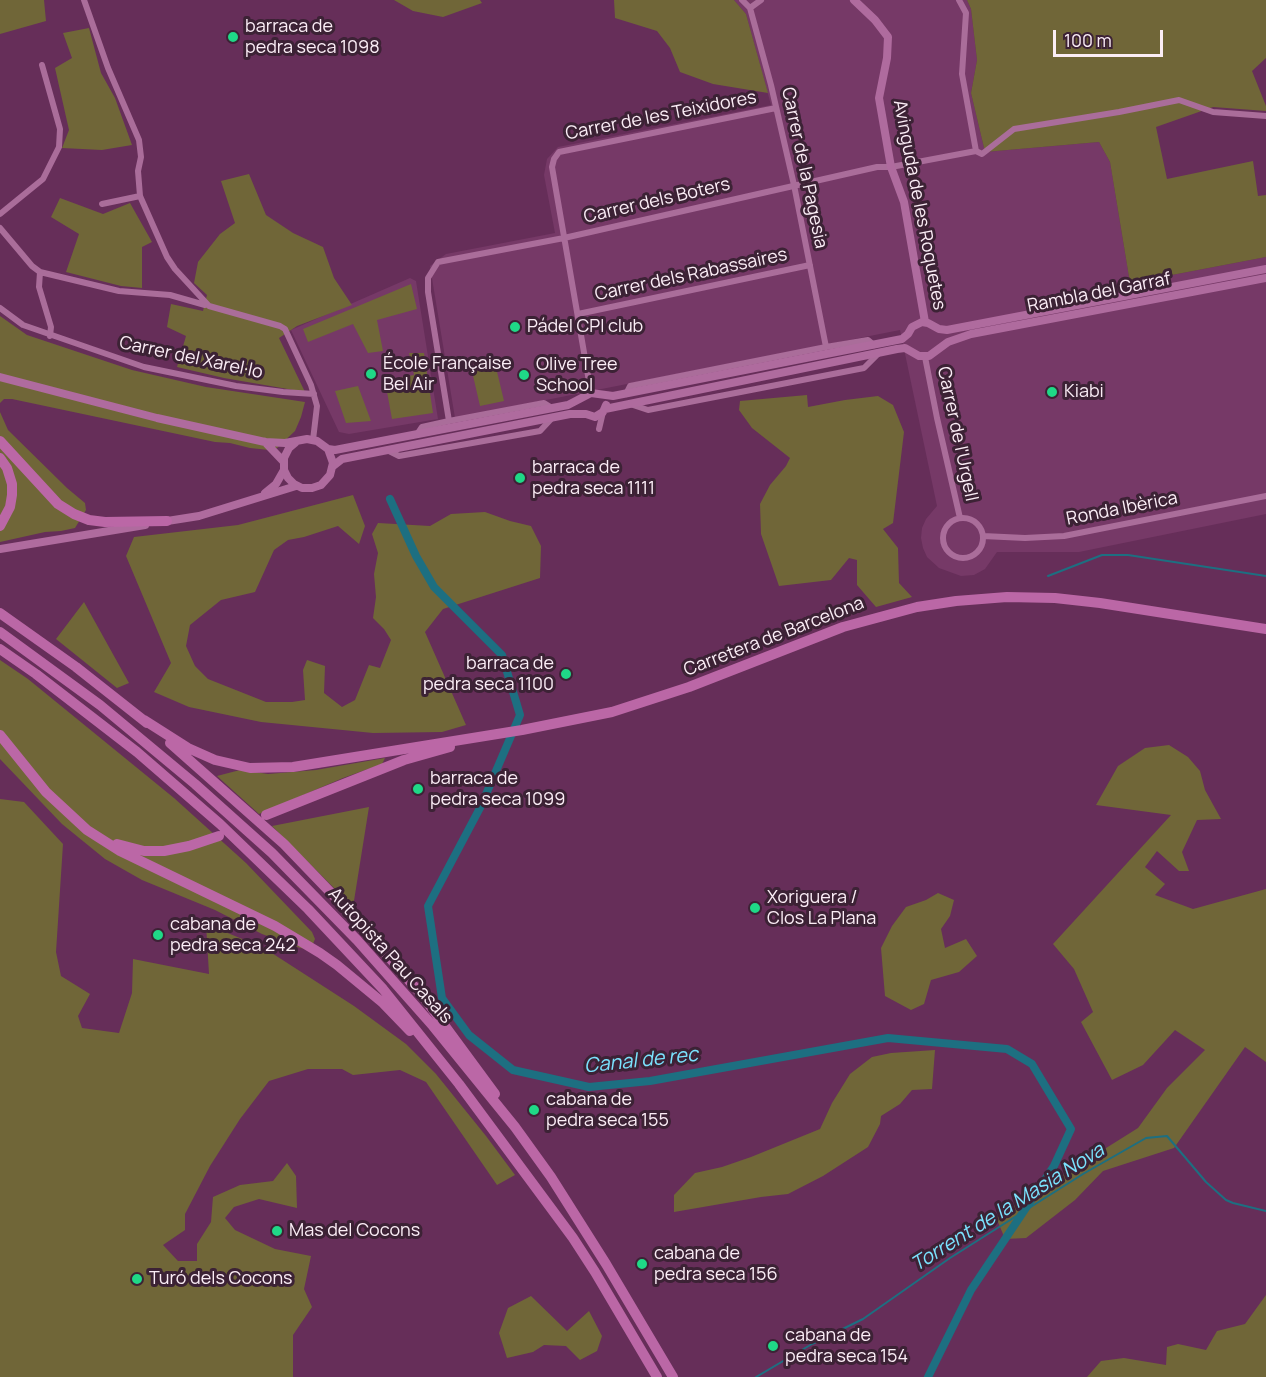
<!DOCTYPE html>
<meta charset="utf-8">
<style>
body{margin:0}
#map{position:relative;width:1266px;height:1377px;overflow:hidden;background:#662e59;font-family:Manrope,sans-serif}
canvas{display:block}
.scale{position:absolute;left:1053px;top:30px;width:110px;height:27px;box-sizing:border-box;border:3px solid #fbedf6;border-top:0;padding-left:8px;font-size:18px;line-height:21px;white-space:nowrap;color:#fbedf6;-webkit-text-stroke:4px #3c2235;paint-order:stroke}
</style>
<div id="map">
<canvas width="1266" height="1377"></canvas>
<div class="scale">100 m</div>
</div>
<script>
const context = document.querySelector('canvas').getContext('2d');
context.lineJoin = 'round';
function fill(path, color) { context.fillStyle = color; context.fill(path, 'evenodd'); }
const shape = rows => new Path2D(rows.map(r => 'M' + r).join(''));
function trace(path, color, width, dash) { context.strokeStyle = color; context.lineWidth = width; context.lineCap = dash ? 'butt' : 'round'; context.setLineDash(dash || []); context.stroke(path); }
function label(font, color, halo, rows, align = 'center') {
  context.font = font + ' Manrope,sans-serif'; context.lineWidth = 6; context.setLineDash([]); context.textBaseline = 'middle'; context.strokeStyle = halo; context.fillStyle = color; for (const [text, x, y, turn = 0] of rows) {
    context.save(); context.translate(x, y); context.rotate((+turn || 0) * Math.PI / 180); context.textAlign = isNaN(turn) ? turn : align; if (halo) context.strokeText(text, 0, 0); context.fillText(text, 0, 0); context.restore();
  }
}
fill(shape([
 [734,0,967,0,971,9,977,60,971,93,985,152,1099,142,1110,162,1130,283,1266,257,1266,514,1079,552,997,552,985,569,974,575,961,576,939,568,927,557,923,548,921,538,922,528,926,519,937,506,900,330,455,418,430,266,446,254,555,233,544,175,547,159,558,147,771,105,746,14],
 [410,278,416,281,438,419,349,434,339,432,291,330]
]), '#763967');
fill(shape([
 [0,0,44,0,46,21,0,34],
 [394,0,480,0,482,3,443,17,413,11],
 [614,0,734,0,746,14,768,93,713,84,680,72,670,48,657,31,615,18],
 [967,0,1266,0,1266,58,1252,71,1266,106,1266,111,1213,107,1156,127,1167,179,1253,161,1258,196,1266,195,1266,257,1130,283,1110,162,1099,142,985,152,971,93,977,60,971,9],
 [89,28,101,73,115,98,132,145,102,150,62,148,69,130,55,68,72,58,63,33],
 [249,174,266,215,293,233,323,247,334,278,352,305,297,326,279,338,305,392,224,378,177,367,186,336,167,327,171,304,203,311,207,295,194,283,198,262,220,234,235,223,221,181],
 [60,198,103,214,130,203,152,242,142,247,142,288,121,286,66,272,79,234,51,217],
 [411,284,417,309,377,320,383,351,368,353,353,324,308,342,303,329],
 [0,316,27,335,132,370,206,387,305,402,301,417,295,431,277,448,269,450,250,448,230,443,215,442,12,399,4,399,0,403],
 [409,353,424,353,433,413,392,419,385,381,414,375],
 [495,363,504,401,480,406,471,367],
 [358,386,371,421,346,423,335,391],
 [807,395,808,407,845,400,878,396,893,405,904,432,893,523,883,529,898,548,899,583,912,597,876,607,857,585,857,560,849,558,831,580,779,586,761,534,760,504,770,485,786,466,790,458,752,428,739,410,740,401],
 [0,412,8,430,67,488,85,503,86,510,75,528,61,531,45,532,0,542],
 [353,495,365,526,359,544,338,526,304,537,288,540,274,550,255,592,221,600,190,625,186,646,195,666,208,679,266,702,292,702,305,700,303,670,307,660,325,666,324,693,342,707,355,700,369,665,380,668,391,640,384,629,373,618,376,597,374,574,378,553,372,534,378,523,430,526,451,514,485,512,510,521,531,526,541,546,540,578,443,609,425,632,466,725,442,732,373,733,261,722,189,707,154,692,171,663,126,556,134,537,238,525],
 [84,602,129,683,117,688,56,639],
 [0,660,28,679,174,798,246,863,312,932,315,939,312,946,308,949,300,948,262,934,215,910,142,880,105,859,62,824,0,759],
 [1169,745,1188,757,1200,771,1205,790,1221,819,1197,820,1182,852,1189,871,1179,871,1157,851,1145,867,1165,884,1155,895,1193,909,1266,889,1266,1062,1245,1047,1174,1148,1103,1171,1075,1200,1026,1238,1005,1239,996,1217,1138,1128,1167,1088,1205,1050,1175,1030,1143,1065,1112,1080,1081,1022,1093,1012,1074,969,1053,944,1171,815,1096,805,1118,766,1145,748],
 [385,758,382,764,343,778,259,814,217,776,240,770,268,774,316,770],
 [0,799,24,802,63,844,56,952,61,976,90,994,78,1016,82,1028,119,1033,132,993,133,959,209,974,206,924,264,948,354,1006,406,1044,436,1074,486,1136,515,1175,497,1185,426,1082,400,1070,353,1075,342,1069,308,1069,269,1081,240,1119,210,1166,185,1214,185,1230,163,1245,178,1261,197,1261,197,1244,211,1222,213,1197,240,1185,273,1181,287,1163,296,1176,297,1208,259,1199,234,1207,225,1218,235,1230,275,1249,311,1256,304,1289,312,1307,293,1335,293,1377,0,1377],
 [369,807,353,907,272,826],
 [938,893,954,900,950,916,941,929,945,948,966,939,977,956,959,972,931,980,924,1004,911,1010,885,996,881,948,892,926,906,907,926,900],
 [935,1050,932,1089,912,1090,900,1104,881,1116,880,1124,868,1147,823,1176,788,1194,761,1197,674,1212,674,1195,695,1173,722,1167,751,1157,820,1129,832,1103,850,1074,872,1057,891,1053],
 [1266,1295,1266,1377,1087,1377,1101,1361,1124,1358,1166,1365,1167,1347,1178,1344,1206,1350,1217,1331,1245,1324],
 [531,1296,567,1331,589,1311,602,1336,597,1351,580,1360,566,1346,544,1345,533,1352,507,1358,499,1333,508,1308]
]), '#706638');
trace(shape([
 [1048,576,1102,555,1128,555,1266,576],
 [756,1377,812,1344,863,1319,950,1258,1083,1174,1146,1138,1167,1136,1206,1182,1226,1200,1233,1203,1266,1211]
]), '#1d6f81', 2);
trace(shape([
 [390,499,416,556,434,587,502,655,520,715,481,806,428,906,442,998,469,1035,513,1070,589,1087,650,1081,888,1038,1007,1049,1032,1064,1071,1129,1054,1166,971,1290,928,1377]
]), '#1d6f81', 8);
trace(shape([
 [84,0,108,68,139,140,141,157,138,171,140,196,167,257,175,269,209,306,280,326,285,329,311,385,317,406,313,440],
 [742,0,750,8,771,85,794,185,826,347],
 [959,0,966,13,962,74,976,151],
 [750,8,761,0],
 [102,204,140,196],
 [0,214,43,179,59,147,60,129,42,65],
 [0,228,32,266,40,272,119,291,170,295,205,305],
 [40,272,39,287,51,327,50,336],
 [0,308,23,325,144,367,236,386,283,392,314,394],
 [578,314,810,265],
 [925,357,937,418,960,518],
 [591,393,552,167,554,159,559,152,776,108],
 [626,394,630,386,826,347,868,340,874,345],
 [630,404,648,410,864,368,879,353],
 [449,421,428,292,428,278,438,262,564,238,877,167,891,167,976,151,982,154,1014,129,1119,112,1179,100,1213,112,1266,116],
 [599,429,603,412],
 [418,433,422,427,449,421,544,403,552,408],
 [387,450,399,456,540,431,553,417],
 '943 538a20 20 0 1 1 40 0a20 20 0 1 1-40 0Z',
 [983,536,1025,538,1064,536,1266,496]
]), '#aa6d9a', 6);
trace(shape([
 [854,0,875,20,888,37,887,58,879,98,891,167,904,202,925,322],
 [0,377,157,418,265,442,285,443,307,439,317,441,328,449,333,463,330,475,321,485,312,488,302,488,294,484,288,478,284,470,284,458,289,448,295,443],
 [605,409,897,349,905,348,919,356,929,356,948,342,971,334,1266,278],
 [265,442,283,461],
 [328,449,335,450,568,405,591,393,613,396,902,339,908,334,912,327,922,322,928,323,939,329,947,330,1266,269],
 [333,466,342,459,570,414,586,414,595,417,603,412,606,405],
 [265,493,276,484,284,470],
 [161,522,199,516,296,486],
 [0,549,145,525]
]), '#af6b9e', 8);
trace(shape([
 [0,441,58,504,74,514,89,520,105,522,167,521],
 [0,458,7,468,12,484,12,495,10,507,0,526],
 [0,613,76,667,147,723],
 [0,632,100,705,195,784,272,853,357,940,433,1026,515,1127,551,1177,606,1264,673,1377],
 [0,649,36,674,137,752,220,824,308,909,383,989,459,1084,573,1238,595,1272,657,1377],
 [144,720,188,748,215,760,250,768,293,767,522,730,612,712,689,687,843,627,917,607,956,601,1007,597,1055,598,1100,603,1266,629],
 [0,735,46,792,87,830,120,851,275,926,320,953,337,965,383,1003,410,1031],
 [170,743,284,844,358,921,425,999,495,1094],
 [266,815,404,760,450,747],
 [117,844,144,851,164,851,189,846,219,836]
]), '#bb67a6', 10);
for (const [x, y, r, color] of [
 [233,37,6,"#1fd887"],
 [515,327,6,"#1fd887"],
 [371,374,6,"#1fd887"],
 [524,375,6,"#1fd887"],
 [1052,392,6,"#1fd887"],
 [520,478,6,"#1fd887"],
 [566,674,6,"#1fd887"],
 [418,789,6,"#1fd887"],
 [755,908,6,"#1fd887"],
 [158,935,6,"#1fd887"],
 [534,1110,6,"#1fd887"],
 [277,1231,6,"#1fd887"],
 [642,1264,6,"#1fd887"],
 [137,1279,6,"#1fd887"],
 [773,1346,6,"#1fd887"]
]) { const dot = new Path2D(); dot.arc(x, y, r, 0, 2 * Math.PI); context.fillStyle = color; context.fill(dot); trace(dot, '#3c2235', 2); }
label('18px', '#fbedf6', '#3c2235', [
 ["barraca de",245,27],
 ["pedra seca 1098",245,48],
 ["Pádel CPI club",527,327],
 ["École Française",383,364],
 ["Bel Air",383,385],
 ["Olive Tree",536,365],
 ["School",536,386],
 ["Kiabi",1064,392],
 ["barraca de",532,468],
 ["pedra seca 1111",532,489],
 ["barraca de",554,664,"right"],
 ["pedra seca 1100",554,685,"right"],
 ["barraca de",430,779],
 ["pedra seca 1099",430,800],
 ["Xoriguera /",767,898],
 ["Clos La Plana",767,919],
 ["cabana de",170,925],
 ["pedra seca 242",170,946],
 ["cabana de",546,1100],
 ["pedra seca 155",546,1121],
 ["Mas del Cocons",289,1231],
 ["cabana de",654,1254],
 ["pedra seca 156",654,1275],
 ["Turó dels Cocons",149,1279],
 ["cabana de",785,1336],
 ["pedra seca 154",785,1357]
], 'left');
label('18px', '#fbedf6', '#3c2235', [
 ["Carrer de les Teixidores",661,116,-11],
 ["Carrer de la Pagesia",804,168,78],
 ["Carrer dels Boters",657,201,-13],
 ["Avinguda de les Roquetes",919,205,79],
 ["Carrer dels Rabassaires",691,275,-12],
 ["Rambla del Garraf",1099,293,-11],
 ["Carrer del Xarel·lo",191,358,12],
 ["Carrer de l'Urgell",957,434,78],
 ["Ronda Ibèrica",1122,509,-11],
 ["Carretera de Barcelona",774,637,-21],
 ["Autopista Pau Casals",390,956,48]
]);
label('italic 20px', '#7be3fe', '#3c2235', [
 ["Canal de rec",641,1061,-6],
 ["Torrent de la Masia Nova",1008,1208,-32]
]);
</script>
